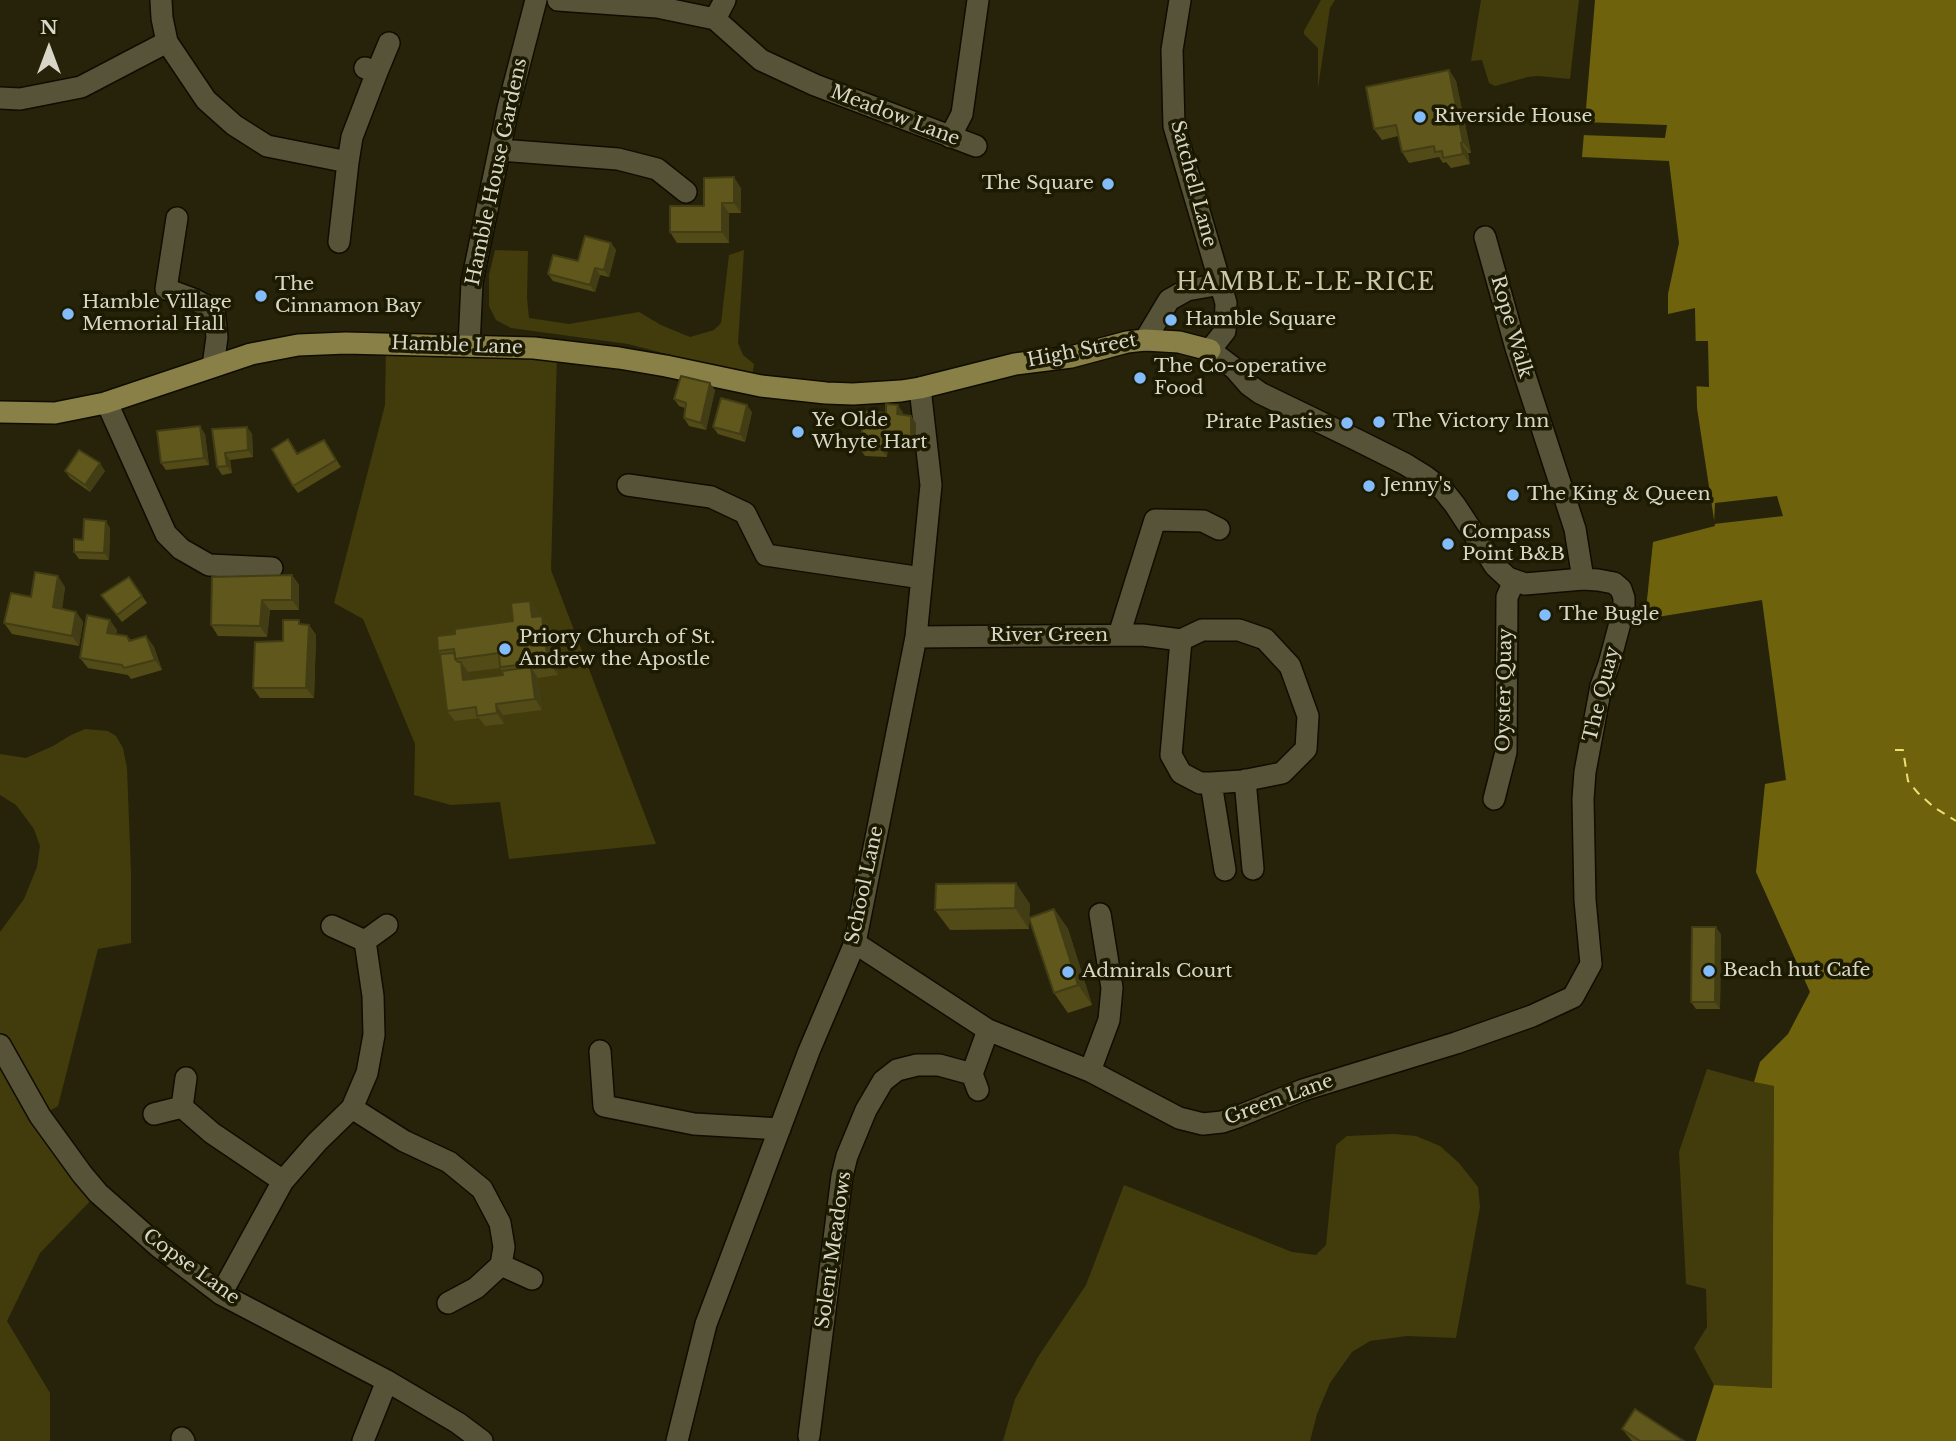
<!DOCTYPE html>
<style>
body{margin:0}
#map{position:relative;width:1956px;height:1441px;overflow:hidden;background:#27230a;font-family:"Libre Baskerville",serif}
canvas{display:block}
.north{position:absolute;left:14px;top:14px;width:70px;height:70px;-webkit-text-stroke:5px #1d1a02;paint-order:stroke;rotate:0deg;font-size:19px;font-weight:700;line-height:28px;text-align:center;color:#d8d7c7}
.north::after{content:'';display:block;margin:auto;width:24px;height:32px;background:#d8d7c7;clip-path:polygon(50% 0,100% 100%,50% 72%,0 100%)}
</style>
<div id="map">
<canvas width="1956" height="1441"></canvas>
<div class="north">N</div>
</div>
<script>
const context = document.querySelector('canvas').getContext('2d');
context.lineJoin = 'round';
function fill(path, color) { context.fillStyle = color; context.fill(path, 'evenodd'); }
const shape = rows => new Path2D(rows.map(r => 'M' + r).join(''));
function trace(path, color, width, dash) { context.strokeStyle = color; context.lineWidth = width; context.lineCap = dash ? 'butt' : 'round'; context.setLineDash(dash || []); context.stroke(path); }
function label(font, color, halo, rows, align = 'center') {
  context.font = font + ' "Libre Baskerville",serif'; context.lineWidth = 7; context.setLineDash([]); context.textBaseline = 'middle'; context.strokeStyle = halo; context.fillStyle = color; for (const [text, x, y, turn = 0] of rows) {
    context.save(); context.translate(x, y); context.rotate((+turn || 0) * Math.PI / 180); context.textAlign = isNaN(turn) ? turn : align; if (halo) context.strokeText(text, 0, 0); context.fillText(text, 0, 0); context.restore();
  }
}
fill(shape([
 [1321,0,1335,0,1330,8,1318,88,1318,48,1304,34,1304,31],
 [1481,0,1579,0,1570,79,1538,76,1528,77,1495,86,1489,83,1482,60,1471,61],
 [495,250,528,251,527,298,529,318,569,324,639,312,661,325,690,337,714,330,721,323,729,255,744,250,738,343,743,355,754,364,752,376,628,344,511,328,496,320,489,306,489,275],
 [386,347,557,354,551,570,656,844,509,859,500,802,451,805,414,795,415,744,363,619,334,603,385,405],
 [85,729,108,731,116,736,123,748,127,768,131,873,131,943,98,949,58,1106,40,1116,98,1193,40,1253,7,1321,50,1393,50,1441,0,1441,0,932,24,899,37,867,40,846,34,829,16,805,0,795,0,754,26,758,53,746,71,735],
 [1707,1069,1754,1082,1774,1086,1772,1388,1714,1385,1694,1348,1707,1327,1706,1289,1686,1284,1679,1152],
 [1394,1134,1416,1136,1440,1146,1459,1163,1478,1187,1480,1207,1456,1338,1407,1336,1370,1341,1352,1352,1330,1383,1317,1414,1310,1441,1003,1441,1015,1399,1038,1357,1086,1285,1124,1185,1292,1252,1316,1255,1326,1245,1336,1145,1347,1136]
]), '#423b0c');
fill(shape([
 [1595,0,1956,0,1956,1441,1696,1441,1714,1385,1772,1388,1774,1086,1754,1082,1760,1062,1788,1034,1810,992,1756,872,1765,784,1786,780,1762,600,1645,619,1653,542,1715,526,1697,408,1695,308,1668,314,1668,294,1679,243,1669,161,1582,157]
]), '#6e630c');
fill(shape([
 [1582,122,1667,125,1665,138,1581,135],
 [1692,341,1708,341,1709,387,1693,386],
 [1777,496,1783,516,1714,524,1715,503]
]), '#27230a');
trace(shape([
 [1895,750,1903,750,1908,781,1918,793,1935,808,1956,821]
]), '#eedf75', 2, [9, 7]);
const minor = shape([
 [161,0,162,18,167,42],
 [558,0,657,7,715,19,761,60,815,85,976,146],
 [715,19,725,0],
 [377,72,389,43],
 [0,98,20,99,81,87,167,42,206,100,234,125,267,146,348,162,352,137,377,72,365,68],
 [950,137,962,114,978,0],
 [500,150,618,159,657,169,686,192],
 [177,218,166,289,193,299,214,310,217,337,213,366],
 [1485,237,1516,348,1575,529,1583,579],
 [339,242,348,162],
 [1145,340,1169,300,1187,290,1221,284],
 [469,346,472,282,508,108,536,0],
 [107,403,166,534,181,549,209,565,272,568],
 [628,485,711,497,745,513,766,555,922,578],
 [1119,635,1155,520,1203,521,1219,529],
 [916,637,1142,635,1181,640,1202,630,1239,630,1265,639,1290,666,1308,716,1306,749,1282,773,1242,781,1211,783,1200,783,1181,773,1171,755,1181,640],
 [1245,780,1253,869],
 [1211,783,1225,870],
 [1494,799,1506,752,1507,597,1514,581],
 [365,941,387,925],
 [855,943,988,1030,1090,1071,1179,1118,1203,1124,1222,1122,1237,1117,1303,1090,1456,1043,1532,1016,1573,997,1591,964,1585,900,1583,799,1585,772,1601,686,1609,664,1624,608,1624,598,1621,589,1614,583,1598,580,1583,579,1525,584,1508,578,1495,566,1455,505,1443,490,1426,477,1405,464,1357,440,1260,393,1249,385,1235,369,1210,350,1225,331,1226,303,1174,126,1172,50,1180,0],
 [0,1045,40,1116,82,1174,98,1193,159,1247,221,1294,387,1381,458,1423,482,1441],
 [600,1051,604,1106,694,1124,780,1129],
 [1090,1071,1109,1020,1112,988,1100,914],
 [186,1078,182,1107,212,1133,283,1181],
 [978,1090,972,1074,988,1030],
 [352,1108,404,1141,449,1162,482,1189,500,1223,504,1247,501,1265,476,1288,448,1303],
 [154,1114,182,1107],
 [501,1265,532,1279],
 [221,1294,283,1181,317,1142,352,1108,367,1073,374,1035,373,996,365,941,332,926],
 [809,1436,842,1176,847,1156,866,1110,883,1081,897,1070,917,1065,939,1065,972,1074],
 [182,1438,184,1441],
 [363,1441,387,1381],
 [677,1441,706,1324,809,1051,855,943,916,637,931,485,920,388]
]);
const major = shape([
 [0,412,55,413,105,403,251,354,298,345,346,343,534,348,619,358,666,366,761,386,826,393,853,394,901,391,920,388,1015,364,1071,357,1127,342,1145,340,1179,342,1210,350]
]);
trace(minor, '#100c00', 24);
trace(major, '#100c00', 24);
trace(minor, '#575339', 21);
trace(major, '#888047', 21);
fill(shape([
 [1449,70,1456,81,1471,153,1468,153,1470,164,1451,168,1446,162,1443,163,1439,157,1409,163,1402,152,1398,136,1382,140,1374,129],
 [741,188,741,213,729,213,729,243,677,243,670,232,704,206],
 [611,243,616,250,609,277,600,275,595,292,553,281,548,274,578,261],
 [715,390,706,430,689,426,684,418,685,408,679,406,674,399],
 [752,412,745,442,718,434,713,427],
 [886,413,903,413,903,415,916,423,916,446,888,443,887,457,865,456,860,449],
 [247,427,252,434,253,457,230,460,232,473,222,475,217,467,212,429],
 [205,434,209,465,166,470,161,463],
 [324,440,341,467,298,493,293,486,297,454],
 [65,471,105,471,90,492,70,478],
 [110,528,109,560,79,559,74,552,83,540],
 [292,575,299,585,299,610,270,610,267,637,218,636,211,625],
 [129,577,147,603,122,622,101,595],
 [65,587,62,609,76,612,83,622,79,646,12,634,4,623,31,597],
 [540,614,540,616,552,630,558,675,538,678,542,710,503,715,504,724,485,726,479,718,455,721,447,711,440,654,438,651,455,634],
 [500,668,502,671,503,675,469,680,468,672],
 [302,624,309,625,316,635,314,698,260,698,253,688,283,641],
 [117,630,116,634,127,636,131,640,146,636,154,647,162,670,131,679,128,675,88,668,80,658],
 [1030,904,1029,918,1054,909,1068,929,1092,1005,1068,1013,1054,993,1029,918,1029,929,950,930,935,910],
 [1721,934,1720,1009,1696,1009,1691,1002],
 [1622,1429,1684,1441,1632,1441]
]), '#524b18');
fill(shape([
 [1449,70,1456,81,1471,153,1463,142],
 [1461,143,1468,153,1470,164,1463,154],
 [734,177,741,188,741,213,734,203],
 [722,203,729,213,729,243,722,232],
 [611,243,616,250,609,277,604,270],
 [595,268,600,275,595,292,590,285],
 [710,383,715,390,706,430,701,423],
 [747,405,752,412,745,442,740,434],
 [898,405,903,413,902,422,897,414],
 [911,416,916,423,916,446,911,439],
 [200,426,205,434,209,465,204,458],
 [247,427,252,434,253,457,248,450],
 [883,436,888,443,887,457,882,450],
 [225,453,230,460,232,473,227,466],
 [100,463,105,471,90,492,85,485],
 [106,521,110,528,109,560,104,553],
 [292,575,299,585,299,610,292,600],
 [58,576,65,587,61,617,53,607],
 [262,600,270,610,267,637,260,626],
 [530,601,540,614,542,631,532,617],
 [76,612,83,622,79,646,72,636],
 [542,616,552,630,558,675,548,662],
 [110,620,117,630,115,643,107,633],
 [309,625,316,635,314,698,306,688],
 [146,636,154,647,162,670,155,660],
 [461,662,468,672,471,691,463,680],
 [531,667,538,678,542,710,535,699],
 [496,704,503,715,504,724,497,713],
 [1016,883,1030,904,1029,929,1015,908],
 [1054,909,1068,929,1092,1005,1078,985],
 [1716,927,1721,934,1720,1009,1715,1002]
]), '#423d14');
const building = shape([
 [1449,70,1463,142,1461,143,1463,154,1443,158,1442,151,1435,152,1434,146,1402,152,1396,125,1374,129,1366,87,1449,70],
 [734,177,734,203,722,203,722,232,670,232,670,206,704,206,704,178,734,177],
 [585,236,611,243,604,270,595,268,590,285,548,274,553,255,578,261,585,236],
 [681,376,710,383,701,423,684,418,686,403,674,399,681,376],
 [721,398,747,405,740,434,713,427,721,398],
 [886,404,898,405,897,414,911,416,911,439,883,436,882,450,860,449,864,411,886,413,886,404],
 [200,426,204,458,161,463,157,431,200,426],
 [247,427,248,450,225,453,227,466,217,467,212,429,247,427],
 [288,439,297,454,324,440,336,460,293,486,272,449,288,439],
 [79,450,100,463,85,485,65,471,79,450],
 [84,519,106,521,104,553,74,552,74,539,83,540,84,519],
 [35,572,58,576,53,607,76,612,72,636,4,623,11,593,31,597,35,572],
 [292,575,292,600,262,600,260,626,211,625,212,577,292,575],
 [129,577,142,596,117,615,101,595,129,577],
 [530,601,532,617,542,616,548,662,500,667,499,653,455,659,454,649,438,651,437,636,455,634,455,629,513,621,511,603,530,601],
 [87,615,110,620,107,633,127,636,129,641,146,636,155,660,124,668,122,665,80,658,87,615],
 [283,620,299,620,299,624,309,625,306,688,253,688,255,642,283,641,283,620],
 [455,653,455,659,458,662,461,662,463,680,503,675,502,671,531,667,535,699,496,704,497,713,477,716,476,707,447,711,440,654,455,653],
 [1016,883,1015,908,935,910,936,884,1016,883],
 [1054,909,1078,985,1054,993,1029,918,1054,909],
 [1692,927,1716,927,1715,1002,1691,1002,1692,927],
 [1635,1409,1684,1441,1640,1441,1622,1429,1635,1409]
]);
fill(building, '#5f571c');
trace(building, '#423d14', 2);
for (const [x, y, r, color] of [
 [1420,117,7,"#83bcfb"],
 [1108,184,7,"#83bcfb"],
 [261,296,7,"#83bcfb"],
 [68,314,7,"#83bcfb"],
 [1171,320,7,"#83bcfb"],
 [1140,378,7,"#83bcfb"],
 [1379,422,7,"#83bcfb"],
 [1347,423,7,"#83bcfb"],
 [798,432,7,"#83bcfb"],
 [1369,486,7,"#83bcfb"],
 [1513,495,7,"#83bcfb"],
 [1448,544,7,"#83bcfb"],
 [1545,615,7,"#83bcfb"],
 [505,649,7,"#83bcfb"],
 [1709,971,7,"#83bcfb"],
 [1068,972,7,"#83bcfb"]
]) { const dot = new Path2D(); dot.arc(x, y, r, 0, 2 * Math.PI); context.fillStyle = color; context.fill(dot); trace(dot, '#1d1a02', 2.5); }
label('19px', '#d8d7c7', '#1d1a02', [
 ["Meadow Lane",895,116,21],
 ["Hamble House Gardens",497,172,-78],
 ["Satchell Lane",1193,184,75],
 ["Rope Walk",1511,327,74],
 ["Hamble Lane",457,346,2],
 ["High Street",1082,351,-11],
 ["River Green",1049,636],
 ["Oyster Quay",1505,690,-89],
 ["The Quay",1602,694,-76],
 ["School Lane",865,885,-78],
 ["Green Lane",1279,1100,-20],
 ["Solent Meadows",834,1250,-82],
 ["Copse Lane",191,1267,36]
]);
label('19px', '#d8d7c7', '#1d1a02', [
 ["Riverside House",1434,117],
 ["The Square",1094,184,"right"],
 ["The",275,285],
 ["Cinnamon Bay",275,307],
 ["Hamble Village",82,303],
 ["Memorial Hall",82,325],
 ["Hamble Square",1185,320],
 ["The Co-operative",1154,367],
 ["Food",1154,389],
 ["Ye Olde",812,421],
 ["Whyte Hart",812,443],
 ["The Victory Inn",1393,422],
 ["Pirate Pasties",1333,423,"right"],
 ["Jenny's",1383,486],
 ["The King & Queen",1527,495],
 ["Compass",1462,533],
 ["Point B&B",1462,555],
 ["The Bugle",1559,615],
 ["Priory Church of St.",519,638],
 ["Andrew the Apostle",519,660],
 ["Beach hut Cafe",1723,971],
 ["Admirals Court",1082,972]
], 'left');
context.letterSpacing = '2px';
label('23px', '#cbc8aa', '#1d1a02', [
 ["HAMBLE-LE-RICE",1306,284]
]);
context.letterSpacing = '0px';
</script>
